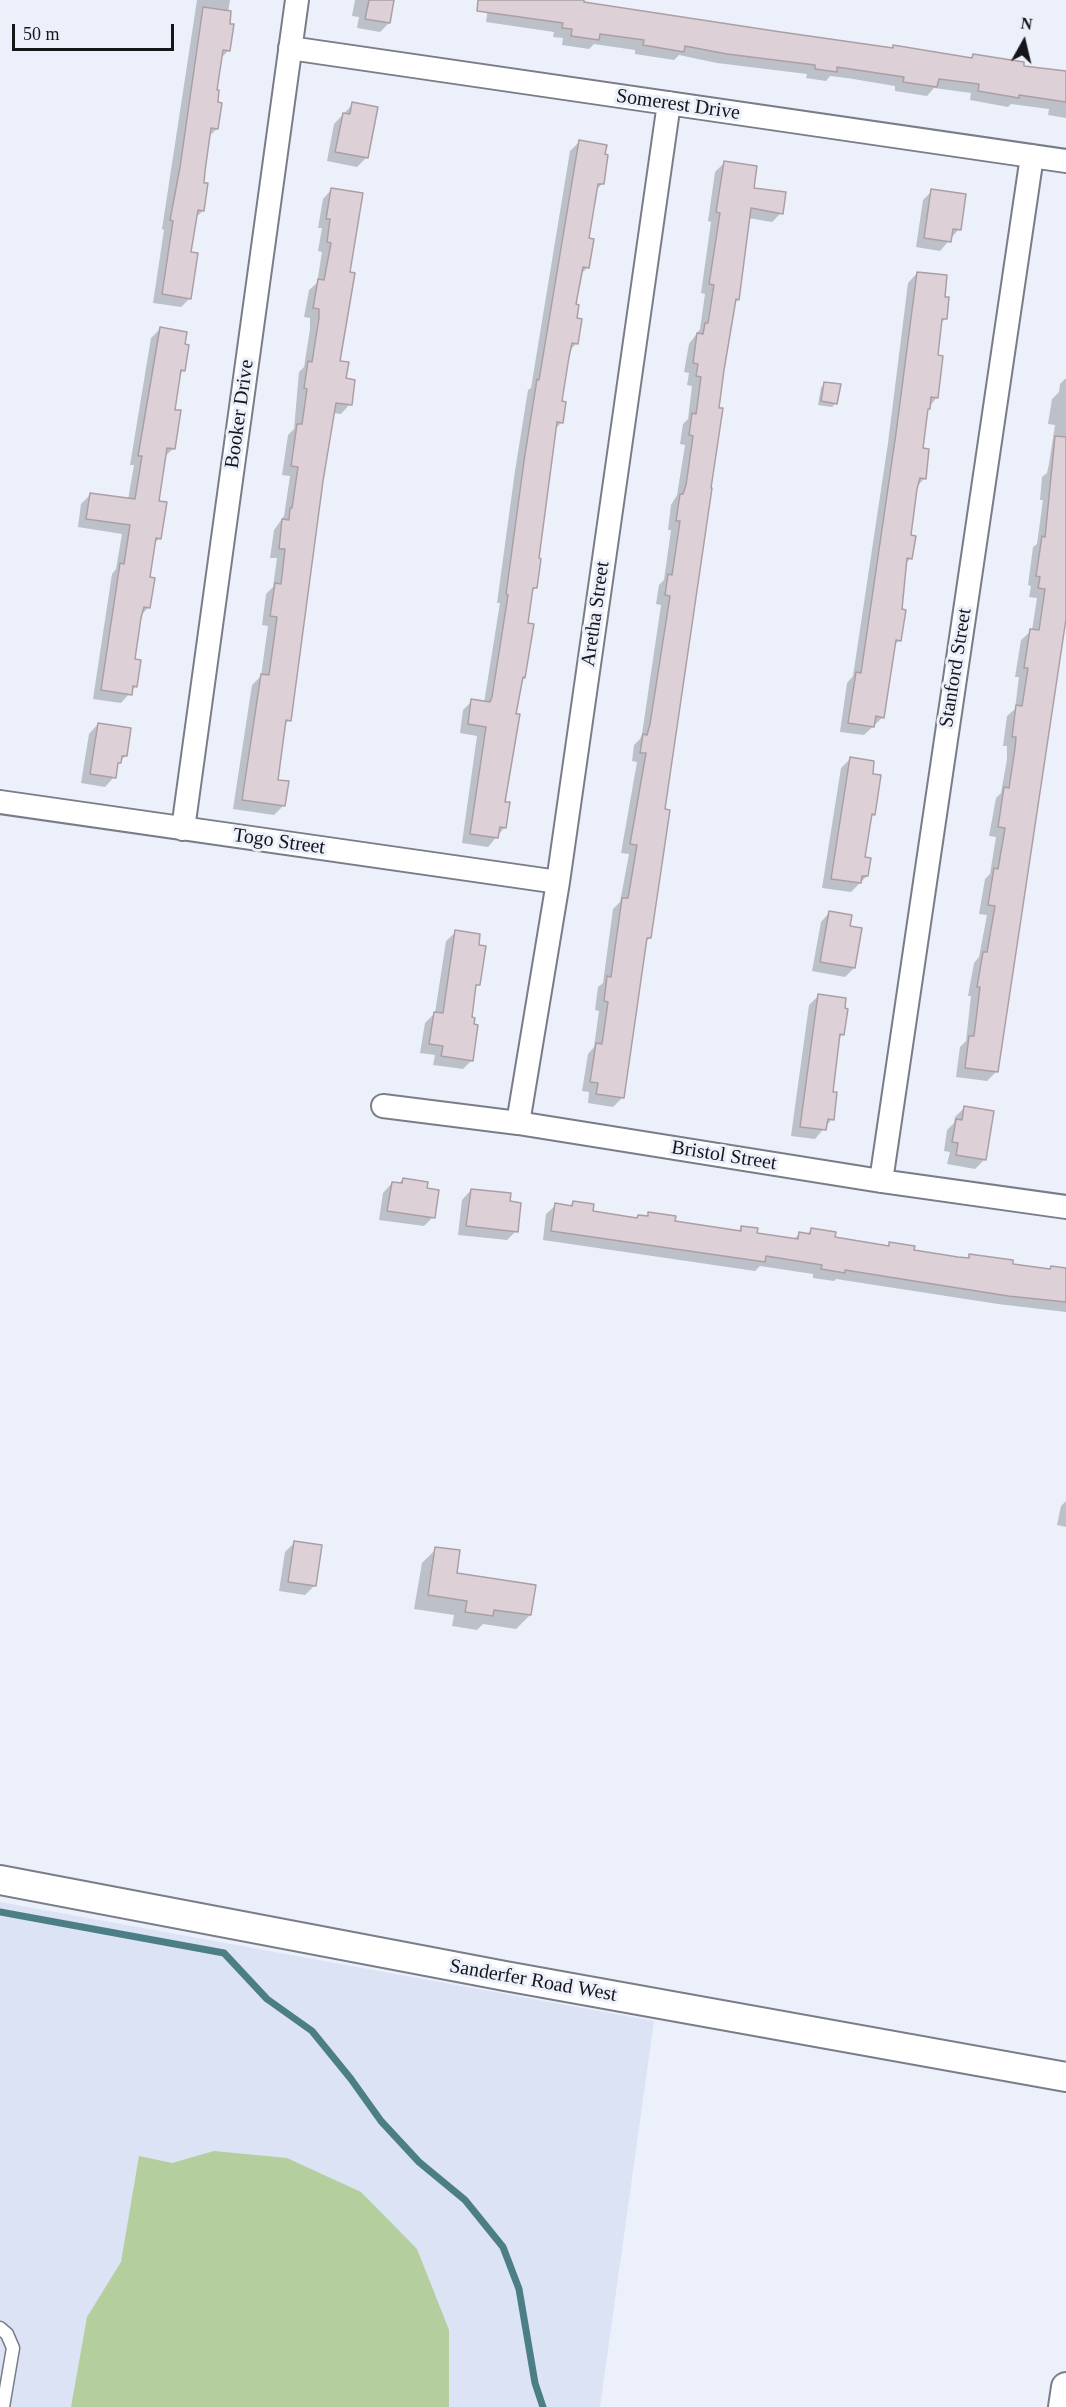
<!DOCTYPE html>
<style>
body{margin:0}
#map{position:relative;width:1066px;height:2407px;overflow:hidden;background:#ebf0fb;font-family:Georgia,serif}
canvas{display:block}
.north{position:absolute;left:994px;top:12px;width:60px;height:60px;-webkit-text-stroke:4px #ebf0fb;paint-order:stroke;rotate:8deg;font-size:16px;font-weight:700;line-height:24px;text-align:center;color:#15161a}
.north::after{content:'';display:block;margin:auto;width:21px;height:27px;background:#15161a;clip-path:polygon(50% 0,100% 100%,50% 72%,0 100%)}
.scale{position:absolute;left:12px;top:24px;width:162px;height:27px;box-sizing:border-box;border:3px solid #15161a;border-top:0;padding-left:8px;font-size:18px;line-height:21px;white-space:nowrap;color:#15161a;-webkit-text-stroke:4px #ebf0fb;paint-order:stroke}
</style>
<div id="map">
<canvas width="1066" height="2407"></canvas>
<div class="north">N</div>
<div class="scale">50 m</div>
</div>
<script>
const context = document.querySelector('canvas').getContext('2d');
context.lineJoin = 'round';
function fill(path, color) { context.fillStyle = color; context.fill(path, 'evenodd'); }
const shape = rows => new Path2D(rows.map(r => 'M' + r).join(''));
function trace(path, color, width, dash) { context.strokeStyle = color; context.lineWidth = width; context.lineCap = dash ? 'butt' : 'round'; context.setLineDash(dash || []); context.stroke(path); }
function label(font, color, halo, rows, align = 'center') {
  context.font = font + ' Georgia,serif'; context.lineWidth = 6; context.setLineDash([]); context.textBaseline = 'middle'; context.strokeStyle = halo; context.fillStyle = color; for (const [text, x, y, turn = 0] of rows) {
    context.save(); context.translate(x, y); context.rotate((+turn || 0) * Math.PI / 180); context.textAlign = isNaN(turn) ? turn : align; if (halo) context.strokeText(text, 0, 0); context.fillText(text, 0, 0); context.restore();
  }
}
fill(shape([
 [0,1902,654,2021,600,2407,0,2407]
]), '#dbe3f5');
fill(shape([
 [214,2151,287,2158,361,2192,417,2249,449,2330,449,2407,71,2407,87,2317,121,2262,139,2156,172,2163]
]), '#b4ce9e');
fill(shape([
 [197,0,230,0,228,12,229,50,220,59,216,91,217,129,208,137,203,170,203,211,195,218,189,253,190,298,181,307,153,303,164,230,162,229],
 [355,0,393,0,389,23,380,32,357,28,359,17,352,16],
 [489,0,560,0,891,49,894,46,970,59,973,56,1022,67,1066,73,1066,118,1048,115,1049,109,1011,104,1008,107,970,100,971,93,934,88,927,96,895,91,895,86,847,78,830,76,826,81,806,78,807,74,717,63,679,55,674,60,635,54,635,50,594,44,589,49,562,45,563,38,553,37,554,32,486,22],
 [353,104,367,157,357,167,327,161,334,124],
 [579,142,602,184,596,190,587,239,587,268,580,275,574,305,577,343,569,351,560,403,562,422,555,429,537,559,536,587,531,592,526,624,524,677,521,680,514,715,503,803,505,827,488,847,462,843,477,736,460,733,463,710,472,701,484,703,500,603,497,603,515,471,528,390,531,388,570,151],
 [724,163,781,213,772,222,748,218,738,299,733,303,717,409,663,810,650,938,645,942,623,1097,613,1107,588,1103,589,1092,582,1091,588,1054,594,1047,599,1011,595,1010,598,987,603,983,613,909,620,902,629,854,621,853,637,762,632,761,634,745,640,739,642,734,661,605,656,604,659,585,664,580,671,530,668,530,671,505,677,495,685,445,680,444,683,424,688,419,692,386,687,385,689,373,684,372,689,344,700,329,705,294,701,293,711,222,708,221,715,172],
 [332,189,349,273,338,362,350,404,341,414,333,413,289,720,284,725,276,781,283,806,274,815,233,809,252,685,261,676,268,626,262,625,266,594,273,587,277,558,270,558,274,530,284,516,290,476,282,475,288,435,294,429,299,372,304,367,310,329,310,318,304,317,309,290,317,283,322,252,318,251,322,228,318,228,323,199],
 [932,191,959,229,940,251,916,247,923,200],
 [917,273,943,298,945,319,940,324,936,356,937,397,926,411,921,450,924,479,917,486,909,536,911,558,905,564,900,640,893,646,883,717,864,735,840,732,847,683,853,676,888,443,908,283],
 [160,329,184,370,179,375,174,411,173,449,164,457,158,502,160,538,153,544,149,578,148,608,140,616,133,660,136,686,121,703,93,699,112,574,116,569,122,534,78,527,81,504,91,494,128,500,134,465,130,465,151,338],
 [1066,378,1066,608,996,1072,987,1081,956,1077,960,1047,966,1041,971,996,968,996,974,963,979,957,987,915,979,914,985,879,990,874,996,837,989,836,996,798,1001,793,1007,759,1007,746,1003,746,1007,716,1015,709,1019,677,1015,677,1021,640,1032,630,1037,598,1029,597,1031,586,1028,585,1033,547,1037,544,1043,500,1040,500,1042,477,1047,473,1049,464,1055,425,1048,424,1052,399,1059,392,1060,384],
 [825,383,836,403,832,407,818,405,821,388],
 [98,724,125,756,116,766,114,777,105,787,81,783,89,734],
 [850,759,874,814,870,818,864,858,867,876,851,892,822,888,841,768],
 [830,912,848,927,854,968,845,977,812,971,821,922],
 [456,932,478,985,474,989,470,1019,472,1060,463,1069,433,1065,435,1055,420,1053,425,1023,435,1013,446,941],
 [819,995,843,1034,838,1039,832,1093,832,1119,815,1139,791,1136,809,1005],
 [965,1107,985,1159,975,1169,947,1164,950,1152,944,1151,947,1130,954,1123,955,1117],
 [403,1179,426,1189,433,1217,424,1226,379,1220,383,1193,392,1183,398,1184],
 [471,1190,508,1202,516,1231,507,1240,458,1235,462,1200],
 [573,1203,591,1212,635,1219,638,1217,645,1218,649,1214,674,1222,737,1232,742,1227,756,1235,793,1240,799,1234,806,1235,812,1229,833,1238,886,1247,890,1243,913,1251,966,1259,970,1255,1011,1265,1048,1271,1051,1267,1066,1269,1066,1312,998,1304,836,1279,834,1281,813,1278,813,1274,760,1266,755,1271,543,1240,546,1214,556,1205,569,1207],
 [1066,1501,1066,1527,1057,1525,1061,1506],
 [294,1543,315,1585,305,1595,279,1591,285,1552],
 [436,1549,455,1574,530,1615,516,1629,483,1624,477,1630,452,1626,454,1615,414,1609,422,1563]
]), '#0003');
trace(shape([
 [0,1912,224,1953,267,1999,312,2031,351,2079,381,2121,419,2162,465,2200,503,2247,519,2289,535,2383,543,2407]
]), '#4c7e86', 7);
const building = shape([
 [369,0,394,0,390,23,365,19,369,0],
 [478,0,584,0,584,2,781,32,893,48,893,45,972,58,973,54,1024,62,1024,66,1066,71,1066,102,1019,95,1019,98,978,91,979,84,939,79,937,87,903,82,904,77,857,70,837,67,837,72,815,69,815,65,727,54,685,46,684,52,643,45,644,40,600,34,599,40,571,36,572,29,562,28,563,23,477,11,478,0],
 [203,7,231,11,230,24,234,24,230,51,223,50,217,90,219,90,218,102,222,103,218,129,211,128,205,171,204,183,208,183,204,211,198,210,191,252,198,253,191,299,162,294,173,221,170,220,180,167,203,7],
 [352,102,378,107,368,158,335,152,343,113,350,114,352,102],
 [579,140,607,145,605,154,608,155,604,184,598,184,589,238,594,239,589,268,583,267,576,304,579,305,577,318,582,319,578,344,572,343,569,357,562,401,566,402,563,423,557,422,539,558,541,559,537,588,533,588,528,623,534,624,525,678,523,677,516,714,520,714,505,802,510,802,506,828,500,827,498,838,470,834,486,727,468,724,471,699,490,702,492,697,508,595,506,594,524,461,537,379,539,380,579,140],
 [724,161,757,166,754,188,786,192,783,214,751,208,739,300,736,299,724,370,719,408,723,408,711,488,712,488,665,809,670,810,651,938,647,938,624,1098,596,1094,598,1083,590,1082,596,1043,602,1044,608,1002,604,1001,607,976,611,977,613,962,622,898,628,898,637,845,630,844,646,753,640,753,643,734,647,735,650,724,670,596,665,595,668,574,672,575,680,521,676,521,680,494,683,494,686,485,693,436,689,435,692,413,696,414,701,377,696,376,698,364,693,363,697,333,703,334,705,323,708,323,714,285,709,284,720,213,716,212,724,161],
 [331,188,363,193,350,272,355,273,340,361,349,362,346,378,355,380,352,405,336,403,323,481,291,721,286,720,278,780,289,781,285,806,242,800,261,674,269,675,277,617,270,616,275,583,281,584,285,549,279,549,282,519,289,520,290,508,292,508,298,467,291,466,297,424,302,424,307,389,304,388,308,361,312,362,319,318,319,309,313,308,318,279,324,280,331,243,327,242,330,219,326,219,331,188],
 [931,189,966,194,961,230,953,229,951,242,924,238,931,189],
 [917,272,947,275,945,297,949,297,947,319,942,319,938,355,943,356,938,398,931,397,930,409,928,409,923,448,929,449,926,479,920,478,917,489,911,535,916,536,912,559,907,558,902,609,906,610,901,641,896,640,884,718,876,716,874,727,848,723,856,672,861,673,896,433,917,272],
 [160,327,187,332,185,344,189,345,185,371,181,370,175,410,181,410,175,449,167,448,159,501,167,502,161,539,156,538,150,577,155,578,150,608,144,607,141,618,135,659,141,660,137,687,133,686,132,695,101,690,120,563,124,564,130,525,86,519,90,493,135,499,142,456,138,456,160,327],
 [824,382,841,384,837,404,821,401,824,382],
 [1055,436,1066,437,1066,619,998,1072,965,1068,969,1036,974,1036,980,987,977,987,983,952,987,952,995,906,988,905,994,868,998,869,1005,828,998,827,1004,787,1009,788,1015,748,1016,737,1012,737,1016,705,1022,706,1028,668,1024,668,1030,629,1039,630,1045,589,1038,588,1040,577,1036,576,1042,536,1045,537,1055,436],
 [98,723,131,728,127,756,122,756,121,763,118,763,116,778,90,774,98,723],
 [850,757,874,761,873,774,881,775,875,815,872,814,865,857,871,858,868,876,862,876,861,883,831,879,850,757],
 [829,911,852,915,850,926,862,928,855,968,820,962,829,911],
 [455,930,480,934,479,945,486,946,480,985,476,985,472,1017,475,1018,474,1024,478,1025,473,1061,441,1056,443,1046,429,1044,434,1012,443,1013,455,930],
 [818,994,846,998,845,1008,848,1009,844,1035,840,1034,833,1092,837,1092,834,1120,828,1119,826,1130,800,1127,818,994],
 [964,1106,994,1111,986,1160,956,1155,958,1143,952,1142,956,1119,962,1120,964,1106],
 [403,1178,428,1182,427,1188,439,1190,435,1218,387,1211,392,1182,402,1183,403,1178],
 [471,1189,511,1193,510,1201,521,1203,518,1232,466,1226,471,1189],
 [573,1201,594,1204,593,1211,637,1218,638,1215,648,1216,648,1212,676,1216,675,1221,721,1228,741,1231,741,1226,758,1228,757,1233,798,1239,799,1232,810,1234,811,1228,836,1232,835,1237,889,1246,889,1242,915,1246,914,1250,958,1257,969,1258,969,1254,1013,1260,1013,1264,1050,1269,1051,1266,1066,1268,1066,1302,1008,1296,845,1270,845,1273,821,1269,822,1265,766,1256,765,1262,551,1231,555,1203,572,1206,573,1201],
 [294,1541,322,1545,316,1586,288,1582,294,1541],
 [435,1547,460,1550,457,1573,536,1585,531,1615,494,1610,493,1616,465,1612,467,1601,428,1595,435,1547]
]);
fill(building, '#ddd0d6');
trace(building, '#ab9fa5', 1.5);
const service = shape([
 [0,2328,7,2334,13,2348,3,2407]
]);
const minor = shape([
 [290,48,1066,161],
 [0,802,558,882],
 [183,829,297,0],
 [383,1106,518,1123,881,1181,1066,1207],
 [518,1123,558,882,669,103],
 [881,1181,1032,156]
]);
const tertiary = shape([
 [0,1880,505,1976,1066,2077],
 [1063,2407,1066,2387]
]);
trace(service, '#797d87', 15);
trace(minor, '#797d87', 26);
trace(tertiary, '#797d87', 32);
trace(service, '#fff', 12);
trace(minor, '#fff', 22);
trace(tertiary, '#fff', 28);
label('20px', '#15161a', '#ebf0fb', [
 ["Somerest Drive",678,105,8],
 ["Booker Drive",240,414,-82],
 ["Aretha Street",596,614,-82],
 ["Stanford Street",956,668,-81],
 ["Togo Street",279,842,8],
 ["Bristol Street",724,1156,9],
 ["Sanderfer Road West",533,1981,10]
]);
</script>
